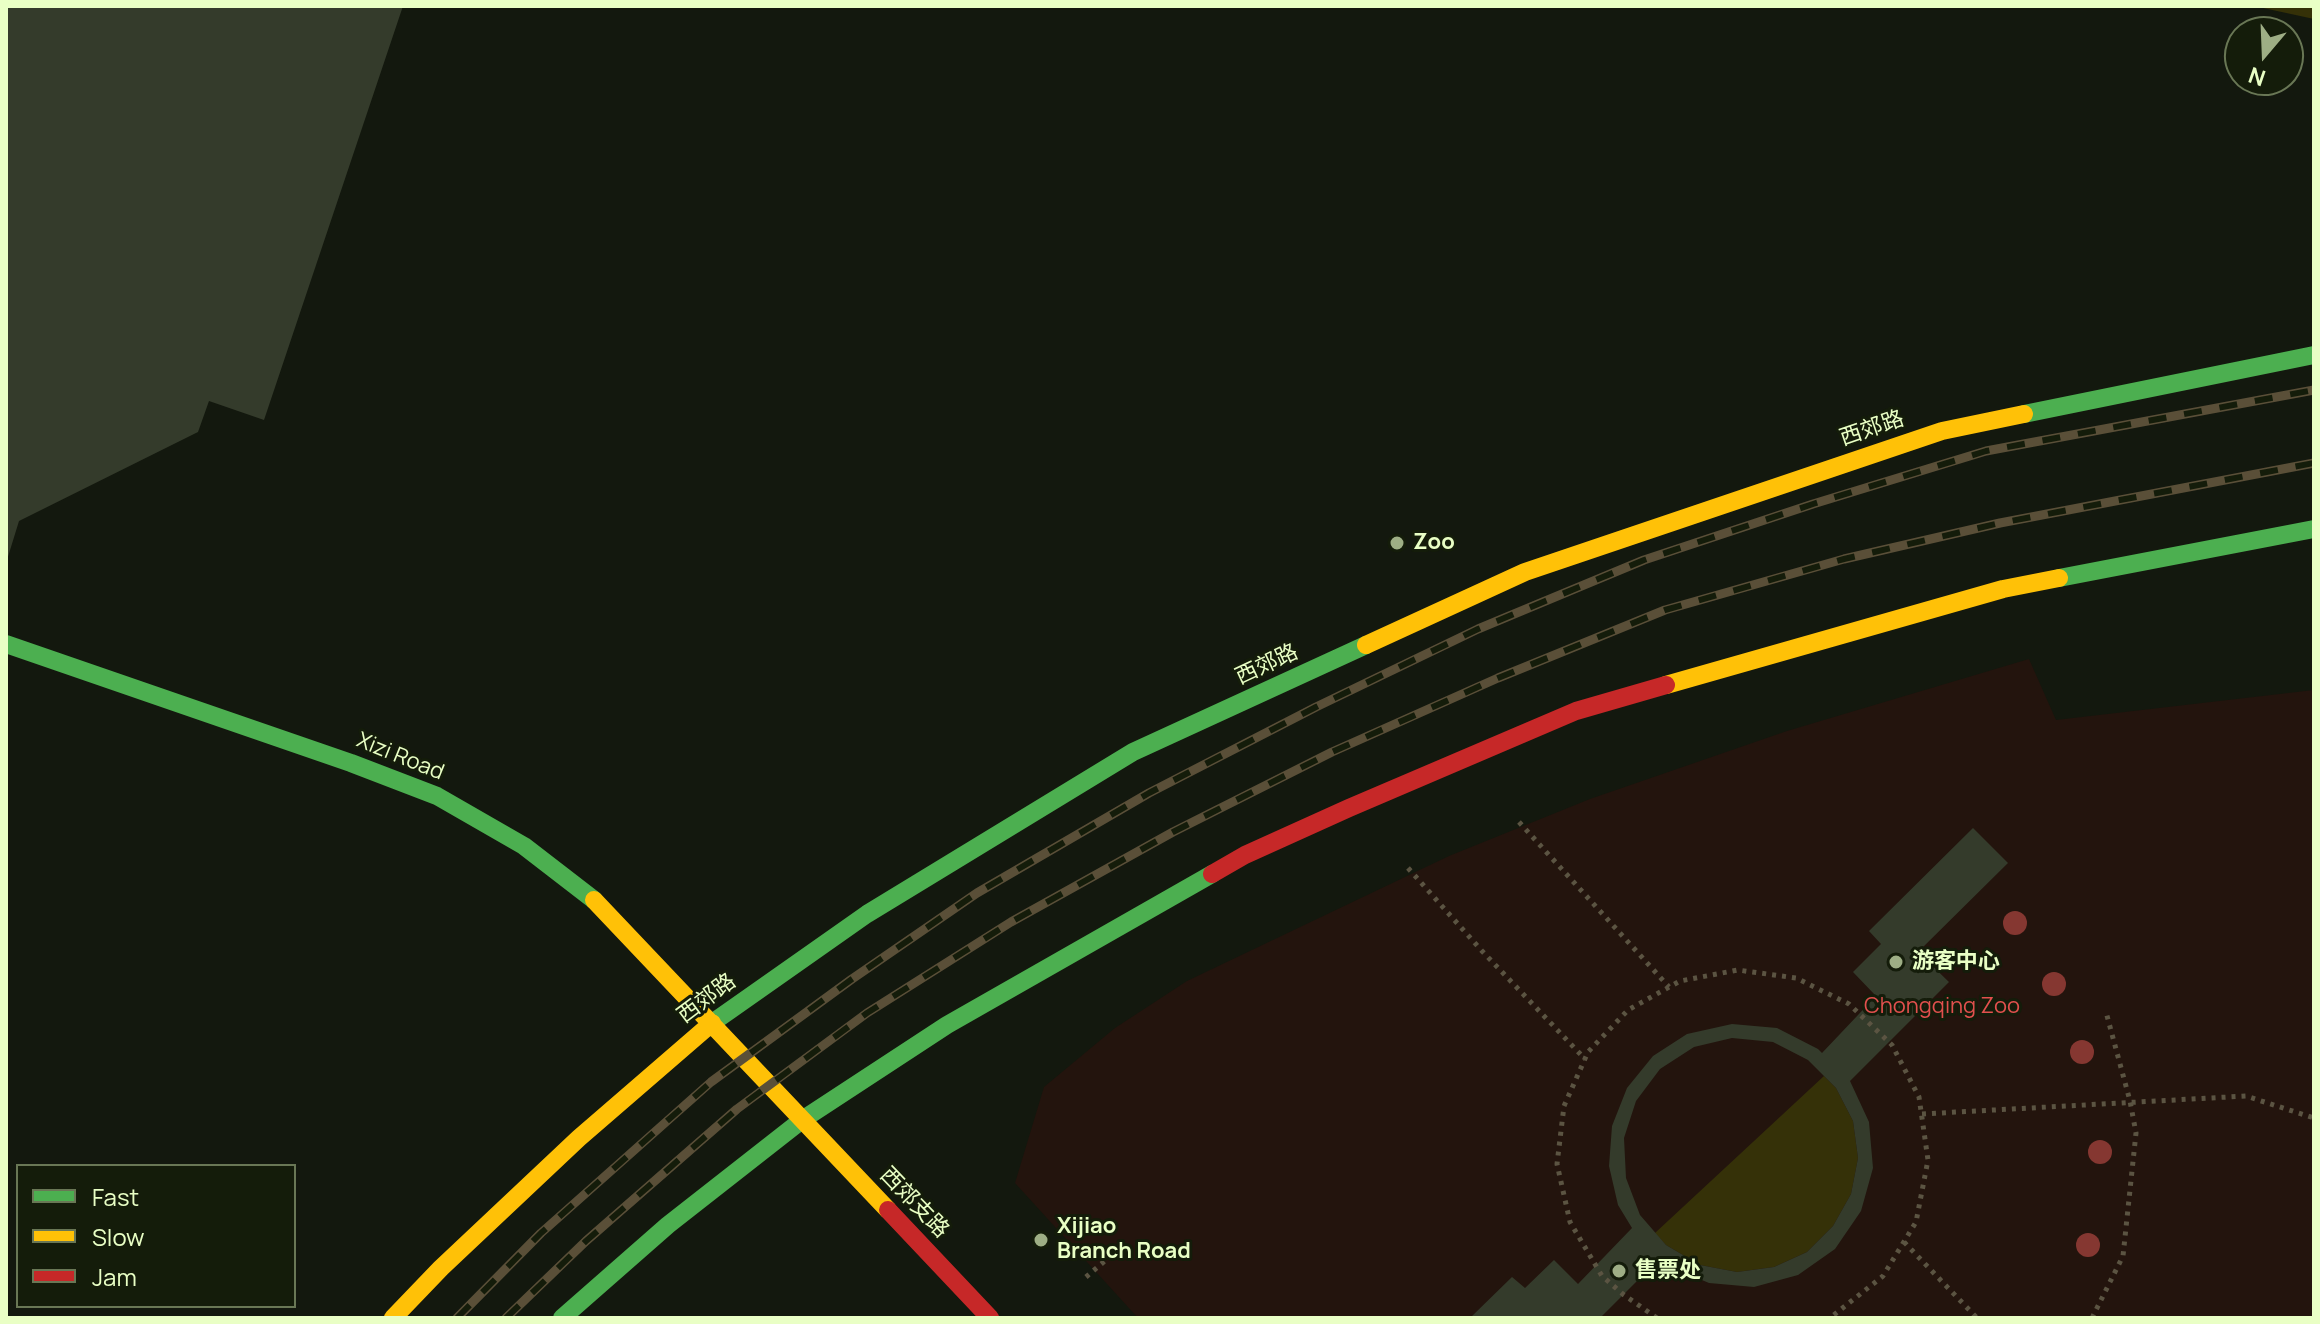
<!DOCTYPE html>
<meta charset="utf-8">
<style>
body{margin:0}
#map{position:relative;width:2320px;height:1324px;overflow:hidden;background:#13180e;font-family:Manrope,sans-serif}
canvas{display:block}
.frame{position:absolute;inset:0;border:8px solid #e9ffc5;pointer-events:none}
.legend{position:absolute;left:16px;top:1164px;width:280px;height:144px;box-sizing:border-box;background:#141c0a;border:2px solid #697755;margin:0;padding:10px 14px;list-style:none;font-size:24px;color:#e9ffc5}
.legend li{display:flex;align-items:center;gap:16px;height:40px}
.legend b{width:40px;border:2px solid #697755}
.north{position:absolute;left:2224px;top:16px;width:80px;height:80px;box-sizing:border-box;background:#141c0a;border:2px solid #697755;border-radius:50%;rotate:199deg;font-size:22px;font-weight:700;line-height:32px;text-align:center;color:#e9ffc5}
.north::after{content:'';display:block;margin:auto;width:28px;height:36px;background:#9eae85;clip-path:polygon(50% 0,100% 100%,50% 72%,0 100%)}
</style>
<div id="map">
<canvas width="2320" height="1324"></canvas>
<div class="frame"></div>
<ul class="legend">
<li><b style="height:10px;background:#4caf50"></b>Fast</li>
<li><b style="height:10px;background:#ffc107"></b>Slow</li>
<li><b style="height:10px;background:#c62828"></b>Jam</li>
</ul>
<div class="north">N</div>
</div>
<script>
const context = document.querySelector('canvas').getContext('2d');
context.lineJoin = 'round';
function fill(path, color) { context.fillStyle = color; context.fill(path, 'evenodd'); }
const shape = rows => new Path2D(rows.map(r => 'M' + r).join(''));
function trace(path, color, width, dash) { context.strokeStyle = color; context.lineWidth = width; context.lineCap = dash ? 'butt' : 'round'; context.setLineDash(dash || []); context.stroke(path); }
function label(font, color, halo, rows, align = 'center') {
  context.font = font + ' Manrope,"Noto Sans SC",sans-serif'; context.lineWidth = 6; context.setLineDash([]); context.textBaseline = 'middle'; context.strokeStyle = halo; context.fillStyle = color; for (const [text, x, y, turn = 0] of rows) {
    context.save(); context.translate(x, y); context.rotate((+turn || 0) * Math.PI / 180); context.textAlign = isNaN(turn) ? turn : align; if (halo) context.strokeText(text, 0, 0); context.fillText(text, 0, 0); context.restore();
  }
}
fill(shape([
 [2029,659,2056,720,2314,690,2314,1318,1138,1318,1015,1183,1044,1087,1115,1028,1187,981,1449,856,1590,799,1787,731]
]), '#23140d');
fill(shape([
 [2254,6,2314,6,2314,19],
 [1824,1076,1836,1088,1853,1121,1858,1158,1851,1194,1833,1226,1807,1252,1774,1267,1737,1272,1700,1265,1666,1245,1655,1233]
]), '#353108');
fill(shape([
 [6,6,403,6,264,420,209,401,198,432,19,521,7,560],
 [1973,828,2008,863,1918,952,1949,982,1850,1081,1869,1122,1873,1168,1861,1211,1835,1249,1798,1275,1754,1287,1709,1283,1671,1267,1660,1258,1600,1318,1470,1318,1512,1277,1525,1288,1554,1260,1578,1284,1632,1228,1618,1205,1609,1166,1612,1126,1627,1088,1653,1056,1687,1034,1732,1024,1777,1028,1818,1049,1822,1053,1876,996,1853,972,1881,944,1869,931],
 [1732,1038,1773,1042,1808,1060,1836,1088,1853,1121,1858,1158,1851,1194,1833,1226,1807,1252,1774,1267,1737,1272,1700,1265,1666,1245,1640,1215,1626,1178,1624,1138,1636,1101,1660,1069,1694,1047]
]), '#343b2b');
trace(shape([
 [1519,822,1669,987],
 [1408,868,1482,951,1585,1059],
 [1922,1114,2246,1096,2314,1118],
 [1904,1242,1977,1318],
 [1086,1277,1120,1248],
 [1657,1318,1624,1295,1602,1276,1570,1222,1557,1164,1564,1106,1588,1052,1628,1010,1680,981,1738,970,1796,978,1849,1004,1892,1045,1919,1097,1928,1160,1916,1222,1883,1276,1830,1318],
 [2092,1318,2123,1256,2136,1133,2130,1101,2106,1012]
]), '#5b5442', 5, [4, 6]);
trace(shape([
 [2024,414,2314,355],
 [2059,578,2314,529],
 [6,644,351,763,437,796,524,846,594,900],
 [712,1023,867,914,1133,752,1366,645],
 [562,1318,668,1225,802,1120,947,1025,1212,874]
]), '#4caf50', 18);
trace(shape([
 [1366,645,1525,572,1942,431,2024,414],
 [1666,685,2003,589,2059,578],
 [594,900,888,1210],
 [393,1318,441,1268,579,1138,712,1023]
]), '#ffc107', 18);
trace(shape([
 [1212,874,1245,855,1349,808,1576,711,1666,685],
 [888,1210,990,1318]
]), '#c62828', 18);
const rail = shape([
 [457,1318,541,1233,711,1082,852,979,977,893,1149,793,1316,707,1478,629,1644,560,1813,504,1986,451,2314,390],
 [506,1318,586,1241,737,1109,867,1013,1011,922,1173,832,1332,752,1498,678,1665,610,1844,559,2000,523,2314,463]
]);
trace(rail, '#5a4f38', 9);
trace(rail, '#141c0a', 6, [18]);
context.fillStyle = '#853731';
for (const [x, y] of [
 [2015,923],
 [2054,984],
 [2082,1052],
 [2100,1152],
 [2088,1245]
]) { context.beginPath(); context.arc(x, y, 12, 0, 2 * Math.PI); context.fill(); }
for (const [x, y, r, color] of [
 [1397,543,8,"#9eae85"],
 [1896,962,8,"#9eae85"],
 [1041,1240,8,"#9eae85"],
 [1619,1271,8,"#9eae85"]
]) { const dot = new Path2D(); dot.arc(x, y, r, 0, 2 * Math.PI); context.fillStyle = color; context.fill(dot); trace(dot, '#141c0a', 3); }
label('22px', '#e9ffc5', '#141c0a', [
 ["西郊路",1872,429,-19],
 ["西郊路",1267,665,-25],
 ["Xizi Road",400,757,22],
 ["西郊路",707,999,-37],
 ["西郊支路",914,1203,46]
]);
label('bold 22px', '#e9ffc5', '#141c0a', [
 ["Zoo",1413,543],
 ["游客中心",1912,962],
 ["Xijiao",1057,1227],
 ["Branch Road",1057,1252],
 ["售票处",1635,1271]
], 'left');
label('22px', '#e2504e', '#141c0a', [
 ["Chongqing Zoo",1942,1007]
]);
</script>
